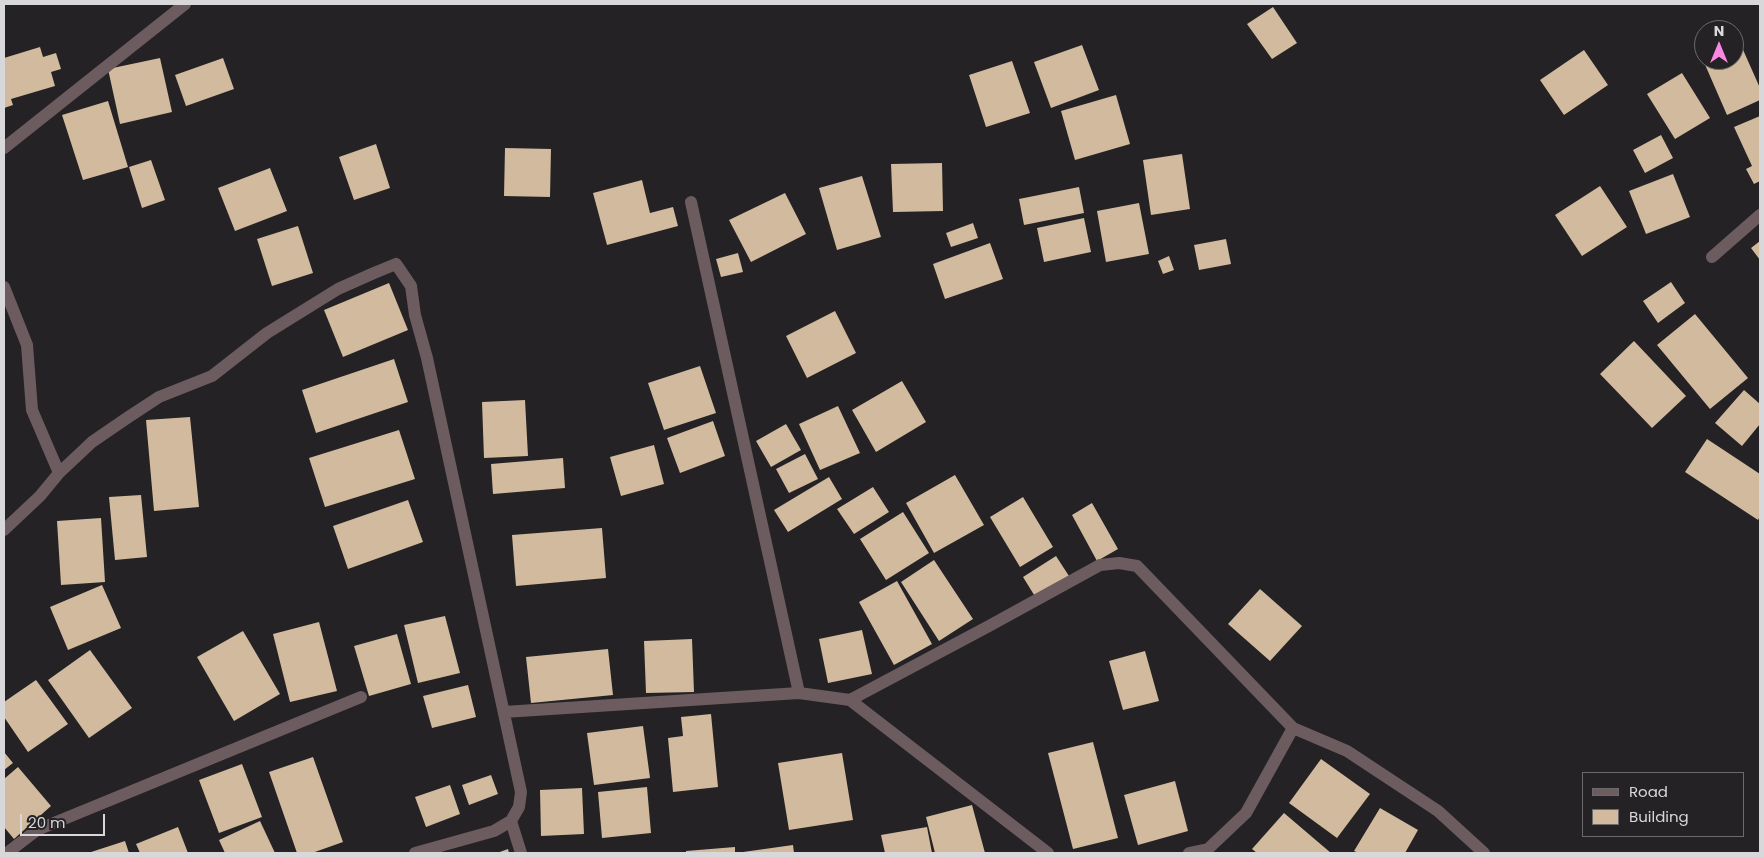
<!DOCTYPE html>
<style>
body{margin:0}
#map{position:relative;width:1764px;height:857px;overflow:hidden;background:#242225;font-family:Poppins,sans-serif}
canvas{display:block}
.frame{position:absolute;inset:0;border:5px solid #d8d7d9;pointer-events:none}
.legend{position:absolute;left:1582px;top:772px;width:162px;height:65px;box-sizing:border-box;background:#242225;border:1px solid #6c6a6d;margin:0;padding:6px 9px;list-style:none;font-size:15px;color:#d8d7d9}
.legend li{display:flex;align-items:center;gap:10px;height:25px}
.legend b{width:25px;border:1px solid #6c6a6d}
.north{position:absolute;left:1694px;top:20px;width:50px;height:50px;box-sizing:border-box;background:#242225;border:1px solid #6c6a6d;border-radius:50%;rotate:0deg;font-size:14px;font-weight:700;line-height:20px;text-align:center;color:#d8d7d9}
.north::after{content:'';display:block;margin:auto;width:18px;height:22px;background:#fb87e5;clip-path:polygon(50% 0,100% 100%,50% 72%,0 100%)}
.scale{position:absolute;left:20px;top:814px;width:85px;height:22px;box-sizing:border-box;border:2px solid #d8d7d9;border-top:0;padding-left:6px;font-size:15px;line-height:18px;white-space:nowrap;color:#d8d7d9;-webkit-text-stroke:4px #242225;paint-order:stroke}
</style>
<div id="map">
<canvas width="1764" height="857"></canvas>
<div class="frame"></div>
<ul class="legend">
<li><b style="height:6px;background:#6c5c5f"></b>Road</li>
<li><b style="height:14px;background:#d1ba9d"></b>Building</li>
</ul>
<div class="north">N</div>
<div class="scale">20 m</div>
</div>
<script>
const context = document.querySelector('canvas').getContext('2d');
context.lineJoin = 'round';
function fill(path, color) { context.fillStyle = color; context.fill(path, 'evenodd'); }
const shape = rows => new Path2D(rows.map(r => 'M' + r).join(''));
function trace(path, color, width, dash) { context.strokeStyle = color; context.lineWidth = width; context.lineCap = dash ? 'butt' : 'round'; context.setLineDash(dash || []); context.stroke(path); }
fill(shape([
 [1273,7,1297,43,1272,59,1247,24],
 [1740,43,1760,88,1760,100,1727,115,1703,60,1734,60,1734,46],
 [1082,45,1099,90,1051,108,1034,62],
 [40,47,43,57,56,53,61,69,51,72,55,86,11,99,13,105,4,108,4,58],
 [1584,50,1608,85,1564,115,1540,80],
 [160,58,172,112,120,124,108,69],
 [223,58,234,89,186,106,175,75],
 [1012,61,1030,113,986,127,969,75],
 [1682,73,1710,118,1675,139,1647,94],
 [1116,95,1130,144,1075,160,1061,111],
 [108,101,128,167,83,180,62,115],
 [1760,116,1760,181,1754,184,1746,169,1752,166,1734,127],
 [1661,135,1673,158,1645,173,1633,150],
 [376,144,390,188,354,200,339,157],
 [505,148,551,149,550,197,504,196],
 [1182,154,1190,209,1151,215,1143,160],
 [151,160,165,200,142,208,129,167],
 [942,163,943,211,893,212,891,164],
 [270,168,287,211,235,231,218,188],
 [1673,174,1690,217,1646,234,1629,191],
 [862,176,881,237,837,250,819,188],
 [642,180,650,213,673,207,678,226,607,245,593,193],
 [1600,186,1627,227,1582,256,1555,215],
 [1079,187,1084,213,1024,225,1019,199],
 [785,193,806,234,751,262,729,220],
 [1139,203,1149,254,1106,262,1097,211],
 [1084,218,1091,252,1044,262,1037,228],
 [973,223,978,238,951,247,946,233],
 [298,226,313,273,272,286,257,239],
 [1226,239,1231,264,1199,270,1194,245],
 [1760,241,1760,260,1751,248],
 [990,243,1003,279,945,299,933,264],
 [738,253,743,272,721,277,716,259],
 [1169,256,1174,270,1163,274,1158,261],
 [1671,282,1685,303,1658,323,1643,301],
 [389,283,408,330,343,357,324,310],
 [835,311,856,353,807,378,786,336],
 [1695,314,1748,378,1710,409,1657,345],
 [1634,341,1686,396,1652,428,1600,374],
 [394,359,408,402,316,433,302,390],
 [700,366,716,413,664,430,648,383],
 [902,381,926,422,876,452,852,410],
 [1744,390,1760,404,1760,424,1742,446,1715,423],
 [525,400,528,456,484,458,482,402],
 [838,406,860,453,820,470,799,424],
 [190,417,199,507,154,511,146,420],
 [713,421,725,456,680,473,667,438],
 [786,424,801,450,771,467,756,441],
 [399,430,415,479,325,507,309,458],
 [1707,439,1760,474,1760,516,1758,520,1685,472],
 [654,445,664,484,621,496,610,457],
 [805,454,818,479,789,493,776,469],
 [563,458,565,488,493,494,491,464],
 [955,475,984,525,934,553,906,503],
 [829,477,842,499,788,532,774,510],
 [873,487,889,512,854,534,837,509],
 [141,495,147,557,115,560,109,497],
 [1023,497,1053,547,1020,567,990,517],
 [408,500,423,542,348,569,333,526],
 [1092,503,1118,549,1097,561,1072,515],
 [903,512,929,553,886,580,860,539],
 [101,518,105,582,61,585,57,521],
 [602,528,606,578,516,586,512,535],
 [1056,556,1069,576,1036,598,1023,577],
 [934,560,973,619,939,641,901,582],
 [897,581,932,644,894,665,859,602],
 [102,585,121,628,68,650,50,607],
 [1260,589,1302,626,1270,661,1228,624],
 [445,616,460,673,418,683,404,625],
 [319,622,337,691,290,702,273,634],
 [862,630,872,674,828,683,819,639],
 [243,631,280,694,234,721,197,657],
 [397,634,411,684,369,696,354,646],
 [692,639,694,692,646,693,644,641],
 [608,649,613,695,531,703,526,657],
 [90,650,132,708,89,738,48,680],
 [1145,651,1159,701,1123,710,1109,661],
 [36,680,68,724,28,752,4,717,4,702],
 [468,685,476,717,432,728,423,696],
 [711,714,718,787,673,792,668,738,683,736,681,717],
 [643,726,650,778,594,785,587,733],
 [1093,742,1118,838,1073,849,1048,753],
 [4,752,13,763,4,770],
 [842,753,853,820,789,830,778,763],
 [313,757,343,842,312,853,297,853,269,772],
 [1321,759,1370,794,1337,838,1289,803],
 [242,764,262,817,219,833,199,780],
 [18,767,51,806,14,839,4,827,4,779],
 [491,775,498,794,469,805,462,785],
 [1175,781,1188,831,1138,845,1124,795],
 [450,785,460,814,426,827,415,797],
 [647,787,651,833,602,838,598,792],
 [582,788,584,834,541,836,540,790],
 [972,805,985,853,935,853,926,817],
 [1380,808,1418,830,1405,853,1359,853,1354,851],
 [1284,813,1331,853,1257,853,1252,849],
 [260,821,275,853,225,853,219,840],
 [178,827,188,853,140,853,136,844],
 [927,827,932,853,885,853,881,835],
 [125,841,129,853,88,853],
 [793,845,794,853,744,853,743,852],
 [735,847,735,853,686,853,686,851],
 [508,849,509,853,497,853]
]), '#d1ba9d');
trace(shape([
 [4,148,185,4],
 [691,202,799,693],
 [1712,257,1760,215],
 [4,287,27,345,32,410,59,473],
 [4,530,40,496,59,473,92,442,127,418,159,397,212,376,267,333,338,289,374,273,396,264,411,286,415,315,427,358,521,792,519,807,511,821,494,831,415,853],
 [850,700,1048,853],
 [504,712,799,693,850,700,989,626,1100,565,1119,563,1137,566,1293,728,1246,813,1208,849,1189,853],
 [1293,728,1347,751,1438,811,1484,853],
 [511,821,521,853],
 [7,853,37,830,361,697]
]), '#6c5c5f', 12);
</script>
